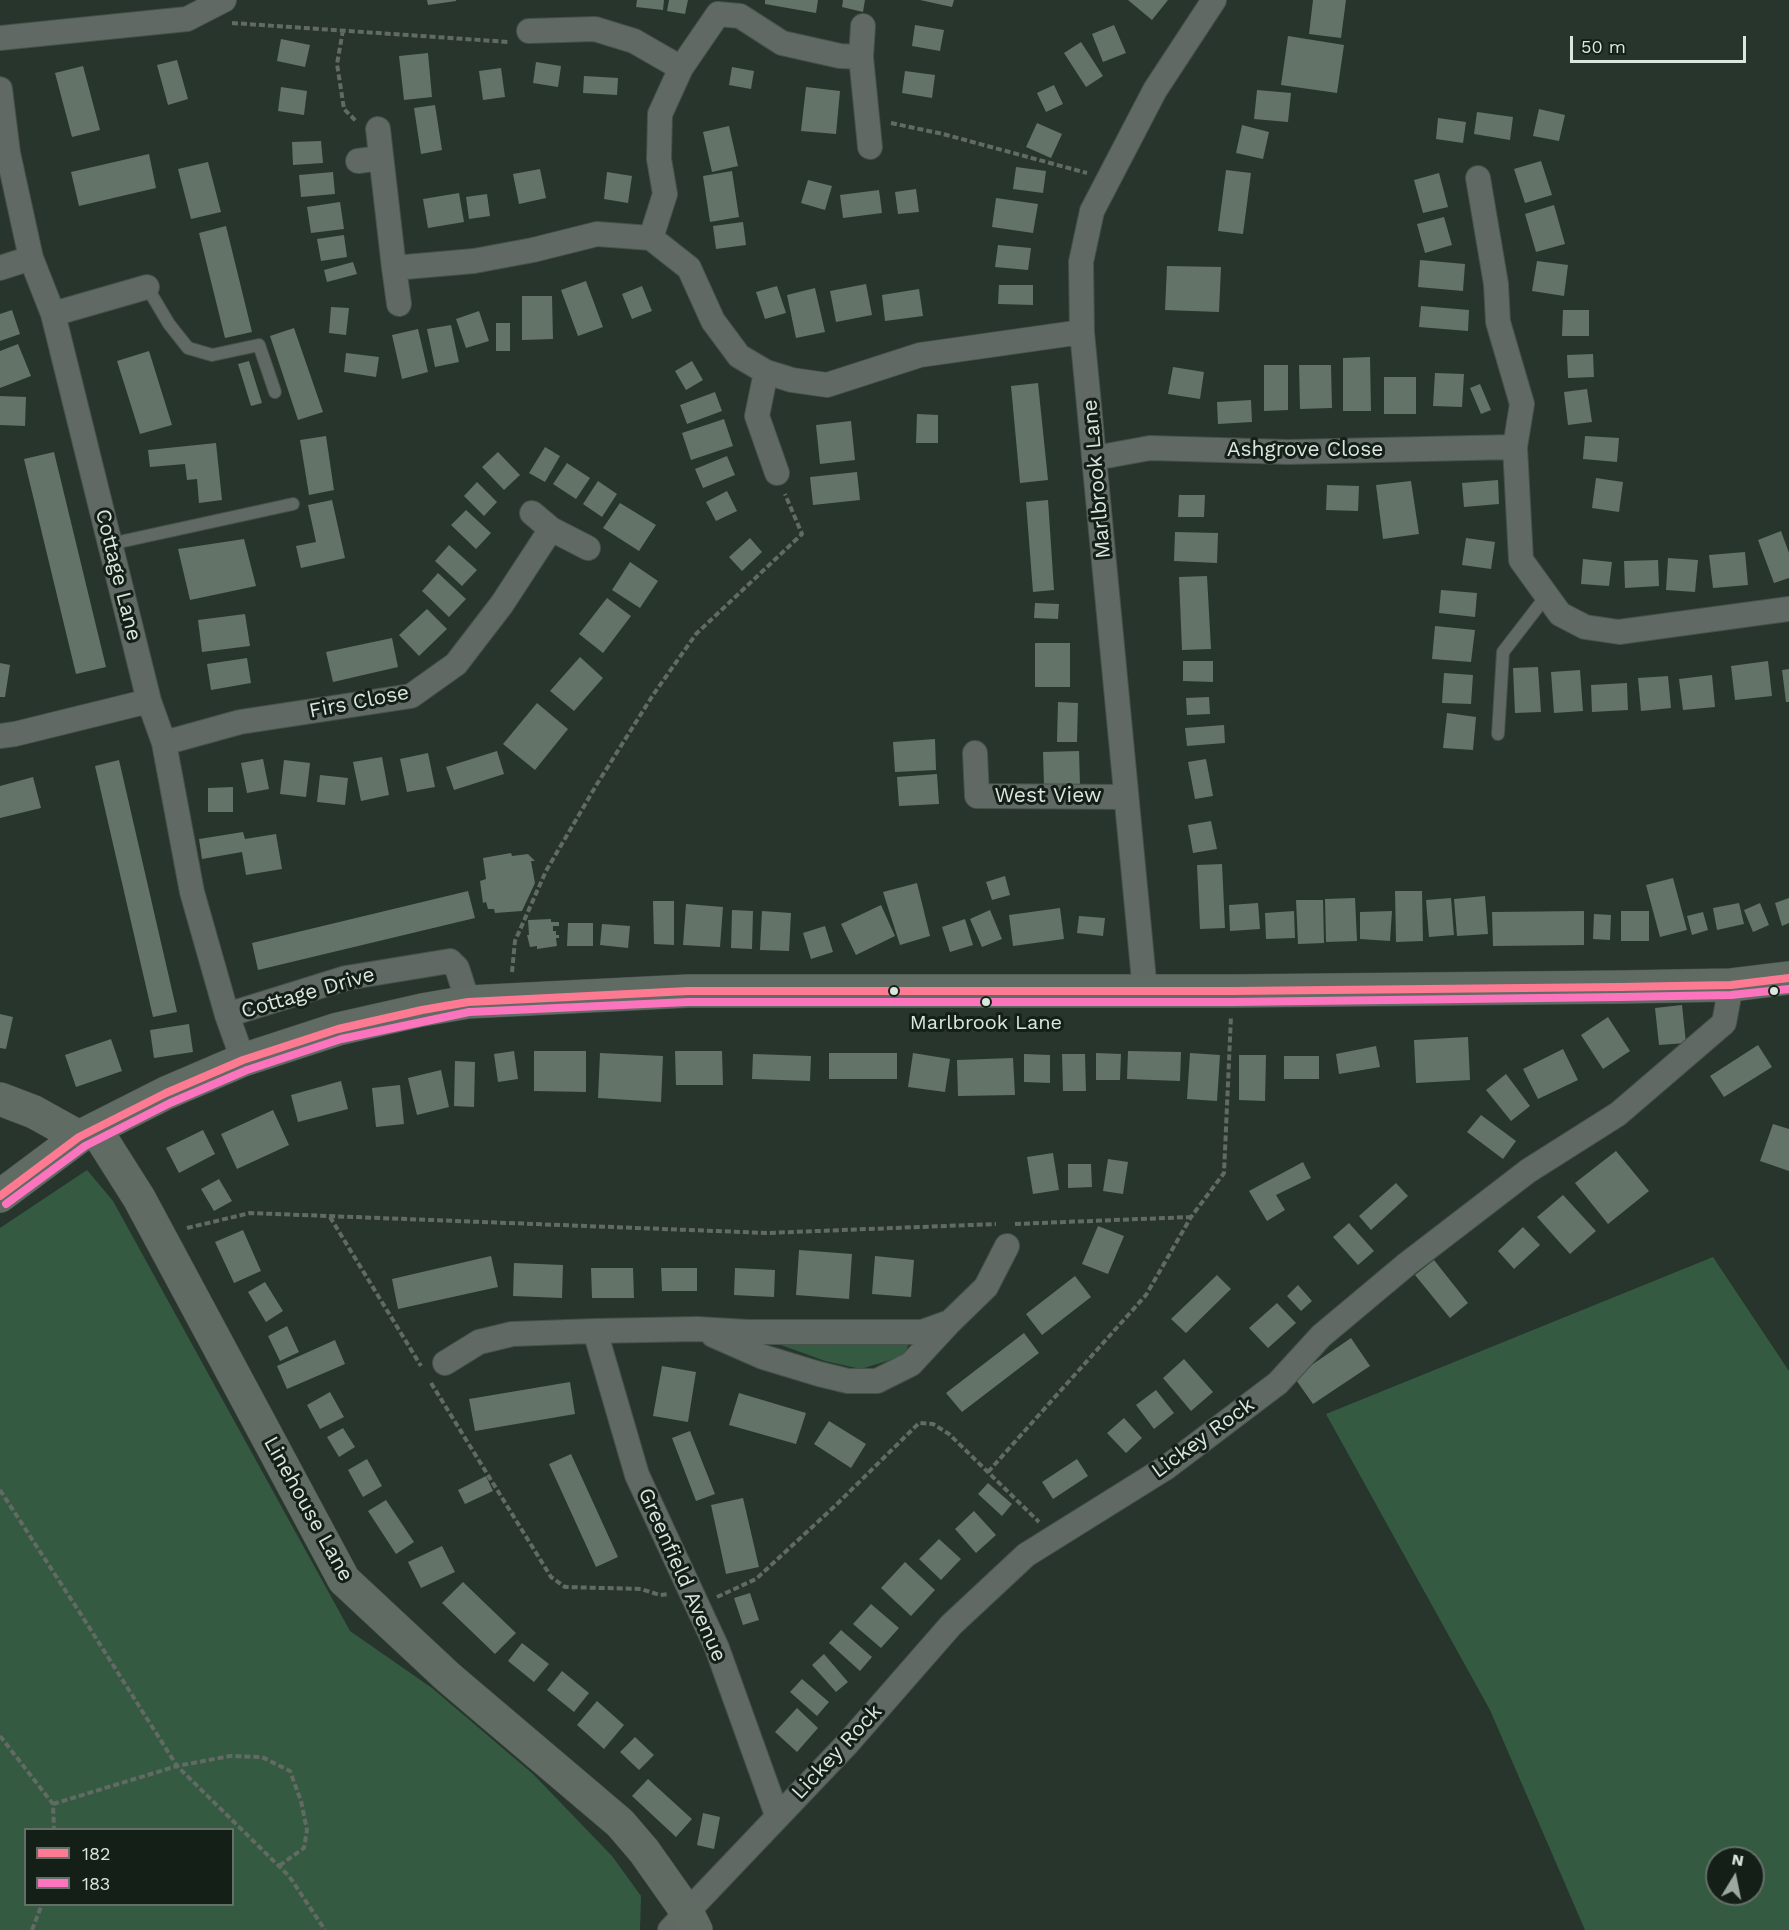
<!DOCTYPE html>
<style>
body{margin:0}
#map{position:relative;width:1789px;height:1930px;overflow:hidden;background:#28352c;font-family:"Work Sans",sans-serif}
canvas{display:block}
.legend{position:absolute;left:24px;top:1828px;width:210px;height:78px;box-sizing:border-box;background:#141f18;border:2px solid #636f67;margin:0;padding:8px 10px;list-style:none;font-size:18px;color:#d9e7dd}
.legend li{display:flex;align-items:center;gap:12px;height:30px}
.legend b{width:30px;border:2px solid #636f67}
.north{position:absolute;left:1705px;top:1846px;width:60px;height:60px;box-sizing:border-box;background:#141f18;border:2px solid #636f67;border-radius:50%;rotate:10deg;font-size:16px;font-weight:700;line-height:24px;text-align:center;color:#d9e7dd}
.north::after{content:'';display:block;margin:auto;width:21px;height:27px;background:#9ba99f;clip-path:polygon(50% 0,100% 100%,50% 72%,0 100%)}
.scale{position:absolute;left:1570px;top:36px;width:176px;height:27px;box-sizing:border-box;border:3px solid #d9e7dd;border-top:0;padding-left:8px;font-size:18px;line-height:21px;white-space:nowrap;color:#d9e7dd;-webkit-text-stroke:4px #141f18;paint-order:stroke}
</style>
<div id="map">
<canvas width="1789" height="1930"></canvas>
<ul class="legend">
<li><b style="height:8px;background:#fe7a93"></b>182</li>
<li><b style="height:8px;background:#fc73be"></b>183</li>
</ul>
<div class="north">N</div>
<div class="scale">50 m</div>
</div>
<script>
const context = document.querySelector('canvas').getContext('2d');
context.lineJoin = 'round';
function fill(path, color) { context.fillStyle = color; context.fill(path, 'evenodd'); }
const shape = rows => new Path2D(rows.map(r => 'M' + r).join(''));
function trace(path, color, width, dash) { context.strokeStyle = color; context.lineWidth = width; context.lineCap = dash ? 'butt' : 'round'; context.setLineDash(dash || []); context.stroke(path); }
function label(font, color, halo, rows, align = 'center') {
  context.font = font + ' "Work Sans",sans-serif'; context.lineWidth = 6; context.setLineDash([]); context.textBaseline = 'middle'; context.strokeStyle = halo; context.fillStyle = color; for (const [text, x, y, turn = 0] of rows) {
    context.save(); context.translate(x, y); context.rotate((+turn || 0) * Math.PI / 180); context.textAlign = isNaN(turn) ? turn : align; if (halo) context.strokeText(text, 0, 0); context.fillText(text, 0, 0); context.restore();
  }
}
fill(shape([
 [87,1170,113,1201,350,1631,432,1688,533,1774,612,1856,641,1896,640,1930,0,1930,0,1228],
 [26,1830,232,1830,232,1904,26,1904],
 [1713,1257,1789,1371,1789,1930,1585,1930,1490,1710,1326,1414],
 [1717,1858,1753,1858,1753,1894,1717,1894],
 [909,1340,906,1355,861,1369,825,1361,770,1341]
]), '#345a42');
fill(shape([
 [427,0,456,0,456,1,428,5],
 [637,0,664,0,663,10,636,7],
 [669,0,688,0,685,14,667,11],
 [765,0,818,0,816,13,765,4],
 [843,0,865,0,863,12,842,7],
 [920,0,954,0,952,7],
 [1128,0,1168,0,1152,20],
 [1313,0,1346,0,1341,38,1309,34],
 [915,25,944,30,940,51,912,46],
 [1114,25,1126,53,1103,62,1092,34],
 [1288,36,1344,45,1337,93,1281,85],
 [281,39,310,45,305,67,277,61],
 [1081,42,1103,76,1086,87,1064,53],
 [428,53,432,97,404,100,399,56],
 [177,60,188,99,168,105,157,65],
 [536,62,561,66,558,87,533,83],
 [83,66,100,130,72,137,55,73],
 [732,67,754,71,751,89,729,85],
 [501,68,505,97,483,100,479,71],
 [905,71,935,75,932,98,902,93],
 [584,76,618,78,617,95,583,93],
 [1054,85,1063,104,1046,112,1037,93],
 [281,87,307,91,304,115,278,111],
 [806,87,840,91,836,134,801,131],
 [1257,90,1291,93,1288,122,1254,119],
 [435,105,442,150,421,154,414,108],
 [1539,109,1565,115,1559,141,1533,136],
 [1477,112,1513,117,1510,140,1474,134],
 [1438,118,1466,122,1463,143,1436,139],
 [1037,123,1062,134,1051,158,1026,147],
 [1242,125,1269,132,1263,159,1236,153],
 [729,126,738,166,712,172,703,132],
 [321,141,323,163,293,165,292,142],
 [149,154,156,188,79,206,71,172],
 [1541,161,1552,195,1525,203,1514,169],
 [208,162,221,212,191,219,178,169],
 [1016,167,1046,171,1043,193,1013,189],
 [540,169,546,198,519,204,513,174],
 [1226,170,1251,173,1243,234,1218,231],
 [732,171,739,217,710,222,703,176],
 [333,172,335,194,301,197,299,175],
 [607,172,632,176,628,203,604,199],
 [1439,173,1448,207,1423,213,1414,180],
 [808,180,832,186,825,210,801,203],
 [916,189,919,212,898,214,895,192],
 [879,190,882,213,843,218,840,195],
 [459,193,464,222,428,228,423,199],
 [487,194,490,216,469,219,466,197],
 [996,198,1038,204,1033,233,992,227],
 [340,202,344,229,311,233,307,207],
 [1554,205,1565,244,1536,252,1525,214],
 [1444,217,1452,245,1425,253,1417,224],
 [743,222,746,245,716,249,713,226],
 [226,226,252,332,225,338,199,233],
 [344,235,347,257,321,261,317,239],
 [998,245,1031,248,1028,270,995,267],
 [1420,260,1465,264,1463,291,1418,287],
 [1537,261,1568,265,1564,296,1532,291],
 [353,262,357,274,327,282,324,270],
 [1167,266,1221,267,1219,312,1165,310],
 [586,281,603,327,578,336,561,290],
 [866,284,872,315,836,322,830,291],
 [999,285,1033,285,1033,305,998,304],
 [642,286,652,311,632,319,622,294],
 [777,286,786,313,765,319,756,292],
 [815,288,825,332,796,338,787,295],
 [919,289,923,316,885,321,882,295],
 [522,296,552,296,553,339,522,340],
 [1421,306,1469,310,1468,331,1419,327],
 [331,307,349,308,346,335,329,333],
 [12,310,20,334,0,341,0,314],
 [1563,310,1589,310,1589,336,1562,336],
 [479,311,489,341,466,348,456,319],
 [496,323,510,323,510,351,496,351],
 [451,325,459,362,435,367,427,329],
 [294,328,323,412,298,420,270,336],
 [418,329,428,372,402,379,392,335],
 [18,344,31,376,0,388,0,351],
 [149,351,172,425,140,434,117,361],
 [346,353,379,357,376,377,344,372],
 [1593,354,1594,377,1568,378,1567,355],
 [1370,357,1371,411,1343,411,1343,358],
 [249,361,262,403,251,406,238,364],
 [692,361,703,380,686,390,675,371],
 [1264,365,1288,365,1288,410,1264,411],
 [1299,365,1331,365,1332,408,1300,409],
 [1173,367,1204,372,1200,399,1168,394],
 [1435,373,1464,374,1462,407,1433,406],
 [1384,377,1416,377,1416,414,1384,414],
 [1038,383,1048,480,1020,483,1011,386],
 [1480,384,1491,410,1481,414,1470,388],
 [1587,389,1592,422,1568,425,1564,392],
 [715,392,722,411,687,424,680,405],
 [0,396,26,397,25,426,0,425],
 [1251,400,1252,422,1218,424,1217,402],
 [917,414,938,415,938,443,916,443],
 [724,419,733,446,691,460,682,433],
 [851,421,855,460,820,464,816,425],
 [326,436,334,490,309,495,300,440],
 [1585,436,1619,438,1617,462,1583,459],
 [216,443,222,500,199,503,197,479,187,480,185,464,150,467,148,450],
 [545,447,560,456,545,482,529,473],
 [54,452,106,667,76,674,24,459],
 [498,452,520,475,504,490,482,467],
 [727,456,735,475,703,488,695,469],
 [567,463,590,478,576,499,553,484],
 [857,472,860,500,813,505,810,477],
 [1596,478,1623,482,1619,512,1592,508],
 [1498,480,1499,504,1464,507,1462,483],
 [598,481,617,494,602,517,583,504],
 [1411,481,1419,534,1383,539,1376,485],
 [477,482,497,502,484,516,464,496],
 [1327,485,1359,486,1358,511,1326,510],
 [727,491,737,511,716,521,706,502],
 [1179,495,1205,495,1204,517,1178,517],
 [332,500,345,558,301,568,296,546,316,542,308,505],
 [1048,500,1054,590,1033,592,1026,502],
 [620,503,656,525,639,551,603,528],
 [466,510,491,533,476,549,451,525],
 [1781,531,1789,553,1789,578,1774,583,1758,540],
 [1175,532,1218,533,1217,563,1174,561],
 [750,538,762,552,742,571,729,557],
 [1466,538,1495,542,1491,569,1462,565],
 [244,539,256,586,190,600,178,549],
 [449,545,477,570,462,586,435,561],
 [1745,552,1748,585,1713,588,1709,555],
 [1668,558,1698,560,1695,592,1666,590],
 [1583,559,1612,562,1609,586,1581,584],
 [1658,560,1659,586,1625,588,1624,561],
 [630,562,658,581,640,608,612,590],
 [438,573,466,599,449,617,422,591],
 [1207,576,1211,649,1182,650,1179,577],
 [1441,590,1477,593,1475,617,1439,613],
 [607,598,631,616,603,653,579,634],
 [1035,603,1059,604,1058,619,1034,618],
 [427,609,447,629,419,656,399,635],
 [245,614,250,646,202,652,198,620],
 [1435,626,1475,630,1471,662,1432,659],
 [392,638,398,667,333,682,326,652],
 [1035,643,1070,643,1070,687,1035,687],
 [580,657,603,678,574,711,550,691],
 [247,658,251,683,211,690,207,664],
 [1183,661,1213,661,1213,682,1183,681],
 [1768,661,1772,696,1735,700,1731,666],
 [0,663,10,665,5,697,0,697],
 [1538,667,1541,712,1515,713,1513,668],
 [1789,669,1789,702,1786,702,1782,670],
 [1580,670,1583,711,1554,713,1551,672],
 [1444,673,1473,675,1471,704,1442,703],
 [1712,675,1715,707,1683,710,1679,679],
 [1668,676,1671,708,1641,711,1638,678],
 [1627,683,1628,710,1592,712,1591,685],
 [1209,697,1210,714,1187,715,1186,698],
 [1058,702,1078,703,1077,742,1057,742],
 [537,703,568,729,535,770,503,744],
 [1447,713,1476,717,1473,750,1443,748],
 [1224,725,1225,743,1187,746,1185,728],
 [935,739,936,770,895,772,893,742],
 [497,751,504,774,454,790,446,767],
 [1079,751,1080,785,1044,786,1043,752],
 [428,753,435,787,407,792,400,759],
 [382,757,389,795,361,801,353,762],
 [263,759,269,789,247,793,241,763],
 [1206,759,1213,796,1195,799,1188,762],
 [119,760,177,1012,153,1017,95,766],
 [284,760,310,763,306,797,280,794],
 [937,774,939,804,899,806,897,777],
 [320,775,348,778,345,805,317,802],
 [33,777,41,808,0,818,0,786],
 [233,787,233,812,208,812,208,788],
 [1211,821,1217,849,1193,853,1188,825],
 [243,832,245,839,276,834,282,869,246,875,242,852,202,859,199,839],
 [511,853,512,856,528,854,535,861,531,861,535,883,522,911,495,913,494,909,488,909,486,902,483,903,480,881,486,879,483,858],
 [1222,864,1225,928,1200,929,1197,865],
 [1005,876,1010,895,992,900,986,882],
 [1673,878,1687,930,1660,937,1646,885],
 [917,883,930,936,900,945,883,892],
 [468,891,475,918,258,970,252,943],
 [1395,891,1422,891,1423,941,1396,942],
 [1485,896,1488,934,1457,936,1454,899],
 [1355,898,1357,941,1326,942,1325,899],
 [1451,898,1454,935,1429,937,1426,900],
 [1789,898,1789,923,1782,926,1775,903],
 [1296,900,1323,900,1324,943,1298,944],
 [653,901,674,901,674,945,654,944],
 [1258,903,1260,929,1230,931,1229,905],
 [1739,903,1744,924,1717,930,1713,908],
 [1760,903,1769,925,1753,932,1744,910],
 [686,904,723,907,720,947,683,945],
 [881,905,895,936,856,955,841,924],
 [1060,908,1064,939,1013,946,1009,915],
 [732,910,753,911,752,949,731,948],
 [990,910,1002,939,982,947,970,919],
 [762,911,791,913,789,951,760,950],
 [1294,911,1295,938,1266,939,1265,913],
 [1392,911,1390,941,1360,939,1360,912],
 [1584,911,1584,945,1493,946,1492,912],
 [1621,911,1649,911,1649,941,1621,941],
 [1703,912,1708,930,1692,935,1687,916],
 [1594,914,1611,915,1610,940,1593,939],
 [1079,916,1105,918,1103,936,1077,933],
 [551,919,551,922,559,922,559,926,553,926,553,931,556,931,556,935,559,935,559,938,556,938,557,946,537,949,537,946,530,947,527,935,529,935,528,920],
 [965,919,973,945,950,952,942,927],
 [568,923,593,923,593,946,567,946],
 [602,924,630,926,628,948,600,945],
 [825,926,833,952,811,959,803,933],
 [1682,1005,1686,1043,1659,1045,1655,1008],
 [0,1014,13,1017,6,1049,0,1048],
 [1608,1017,1630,1051,1603,1069,1581,1035],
 [189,1024,193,1052,154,1058,150,1030],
 [1468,1037,1470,1080,1416,1083,1414,1040],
 [111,1039,122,1071,76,1087,65,1055],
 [1758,1045,1772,1067,1724,1097,1710,1076],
 [1376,1046,1380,1067,1339,1074,1336,1054],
 [1563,1049,1578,1080,1538,1099,1523,1069],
 [514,1051,518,1079,498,1082,494,1054],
 [534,1051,586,1051,586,1092,534,1091],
 [675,1051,722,1051,723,1085,676,1085],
 [1128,1051,1181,1052,1180,1081,1127,1079],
 [600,1053,663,1056,661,1102,598,1098],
 [829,1053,897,1053,897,1079,829,1079],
 [913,1053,950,1059,945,1092,908,1087],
 [1096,1053,1121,1054,1120,1080,1096,1080],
 [1190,1053,1220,1055,1217,1101,1187,1099],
 [753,1054,811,1056,810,1081,752,1079],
 [1024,1054,1050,1055,1050,1083,1024,1082],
 [1062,1054,1085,1054,1086,1091,1063,1091],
 [1239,1055,1266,1055,1265,1101,1239,1100],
 [1284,1056,1319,1056,1319,1079,1284,1079],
 [1013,1058,1015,1095,958,1096,957,1060],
 [455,1061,475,1062,474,1107,454,1106],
 [441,1070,449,1107,417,1115,408,1078],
 [1506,1074,1530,1106,1511,1121,1486,1090],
 [341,1081,348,1109,298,1122,291,1095],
 [400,1085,404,1124,376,1127,372,1088],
 [273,1110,289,1145,237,1169,221,1134],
 [1481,1115,1516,1141,1503,1159,1467,1132],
 [1773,1124,1789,1129,1789,1171,1760,1161],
 [203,1130,215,1154,179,1173,166,1148],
 [1616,1151,1649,1191,1608,1224,1575,1183],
 [1053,1153,1059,1190,1033,1194,1027,1157],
 [1108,1159,1128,1162,1123,1194,1103,1191],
 [1303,1162,1311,1178,1276,1195,1285,1210,1267,1221,1249,1191],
 [1068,1164,1091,1164,1092,1187,1068,1188],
 [219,1179,232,1201,214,1211,201,1189],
 [1396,1183,1408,1196,1371,1230,1359,1216],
 [1563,1195,1596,1231,1570,1254,1537,1217],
 [1349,1223,1374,1251,1358,1265,1333,1237],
 [1098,1226,1124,1236,1108,1274,1082,1264],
 [1523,1227,1540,1245,1514,1269,1498,1251],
 [243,1230,261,1271,234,1283,215,1242],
 [799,1250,852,1254,849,1299,796,1295],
 [491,1256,498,1287,398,1309,392,1279],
 [875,1256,914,1260,911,1297,872,1294],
 [1434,1260,1468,1303,1450,1318,1415,1275],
 [514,1263,563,1265,562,1298,513,1296],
 [591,1268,633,1268,634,1298,592,1298],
 [661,1268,697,1268,697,1291,662,1291],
 [735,1268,775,1270,774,1297,734,1295],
 [1217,1275,1231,1289,1186,1333,1171,1319],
 [1075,1276,1091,1297,1042,1335,1026,1314],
 [265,1282,283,1311,266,1322,248,1292],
 [1298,1285,1312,1301,1301,1311,1287,1296],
 [1277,1303,1296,1323,1268,1348,1249,1328],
 [287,1326,299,1352,280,1361,268,1336],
 [1024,1333,1039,1353,962,1412,946,1393],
 [1351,1338,1370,1366,1313,1404,1294,1377],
 [335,1340,345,1364,287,1389,277,1366],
 [1184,1359,1213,1392,1191,1411,1163,1378],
 [662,1366,696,1372,688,1422,653,1416],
 [570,1382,575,1414,475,1431,469,1399],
 [1156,1390,1174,1413,1154,1429,1136,1405],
 [330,1392,344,1417,320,1429,307,1405],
 [739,1393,806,1413,796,1444,729,1425],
 [1124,1418,1142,1438,1126,1453,1107,1433],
 [829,1421,866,1444,851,1468,814,1444],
 [343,1428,355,1447,339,1457,327,1437],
 [690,1431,715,1494,696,1501,672,1438],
 [571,1454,618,1557,596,1567,549,1464],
 [367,1459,382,1486,363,1497,348,1470],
 [1077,1459,1088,1476,1053,1499,1042,1482],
 [486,1476,493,1491,465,1504,458,1490],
 [988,1483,1012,1504,1002,1516,978,1494],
 [743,1498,759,1567,726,1574,711,1505],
 [386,1500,414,1542,396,1554,368,1511],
 [974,1511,996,1535,976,1553,955,1529],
 [939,1539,961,1559,941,1580,919,1559],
 [442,1546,455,1572,421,1588,408,1562],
 [905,1562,935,1590,911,1616,881,1588],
 [463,1582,516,1633,495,1654,442,1603],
 [750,1593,759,1620,743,1625,734,1598],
 [871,1604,899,1628,881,1648,853,1624],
 [841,1630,872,1657,860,1671,829,1643],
 [522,1643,549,1664,534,1682,508,1661],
 [824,1654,848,1682,836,1692,812,1665],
 [562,1671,589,1693,574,1712,547,1690],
 [802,1679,829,1702,817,1716,790,1692],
 [597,1701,624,1725,604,1749,577,1725],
 [797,1708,818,1728,797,1752,775,1732],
 [635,1737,654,1755,639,1770,620,1752],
 [648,1779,692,1819,676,1837,632,1796],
 [703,1813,720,1817,714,1849,697,1845]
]), '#637368');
const lane = shape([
 [147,287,169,324,188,348,212,355,259,345,275,392],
 [110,544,293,504],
 [1498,734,1503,652,1547,595]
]);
const street = shape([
 [529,31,595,29,634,41,681,68,660,114,659,159,665,194,651,238],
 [0,38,187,19,224,0],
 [861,57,863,26],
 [681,68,718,14,740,16,782,43,840,56,861,57,870,147],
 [0,89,8,153,31,258,53,314,149,701,164,743,192,892,227,1015,243,1060],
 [378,129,394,268,474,261,533,250,597,234,651,238,689,268,713,321,739,356,766,372,792,380,827,385,920,355,1082,332],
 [358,161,381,158],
 [1478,178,1496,284,1498,322,1522,404,1515,447],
 [0,268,31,258],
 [394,268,399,304],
 [53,314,147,287],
 [766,372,757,416,777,473],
 [1095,458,1150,448,1288,452,1515,447,1521,560,1560,614,1585,627,1619,632,1789,609],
 [532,513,551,529,588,548],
 [0,736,15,734,149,701],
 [164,743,240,722,411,696,456,664,502,604,551,529],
 [975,753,977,796,1126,797],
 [1145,991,1082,332,1081,262,1092,211,1155,90,1214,0],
 [227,1015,346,978,450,961,457,968,468,1002],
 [713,1335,763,1357,819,1374,848,1381,877,1381,911,1364,948,1324],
 [445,1363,479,1342,512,1334,595,1331],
 [777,1815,717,1648,637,1475,595,1331,697,1329,748,1332,922,1332,950,1322,986,1287,1007,1246],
 [670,1930,847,1744,951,1625,1026,1555,1167,1467,1278,1383,1321,1336,1407,1264,1528,1171,1618,1114,1724,1023,1731,985]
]);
const secondary = shape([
 [0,1099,34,1112,79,1137],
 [96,1130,139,1198,344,1580,448,1677,620,1823,644,1851,687,1912,696,1930],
 [0,1196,79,1137,166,1093,243,1060,338,1029,422,1010,468,1002,688,991,1232,991,1620,987,1731,985,1789,978]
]);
trace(lane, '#455149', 14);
trace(street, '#455149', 26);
trace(secondary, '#455149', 34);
trace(shape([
 [232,23,509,42],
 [343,30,337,64,344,109,357,122],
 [891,123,943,134,1087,173],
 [512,972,515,941,546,871,597,784,653,695,696,634,802,534,785,494],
 [330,1217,421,1366],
 [1015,1224,1191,1217],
 [187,1228,250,1213,767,1233,996,1224],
 [431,1383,551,1577,565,1587,641,1589,660,1595,668,1594],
 [988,1472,1146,1295,1191,1217,1224,1173,1231,1016],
 [0,1490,82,1616,177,1766,289,1876,325,1930],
 [717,1597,756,1579,836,1505,919,1423,933,1424,949,1434,1039,1522],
 [0,1736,53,1804,54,1830],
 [53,1804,177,1766,230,1756,262,1757,290,1771,301,1801,307,1830,304,1848,279,1866],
 [32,1930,42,1904]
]), '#626a64', 4, [6, 3]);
trace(lane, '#606963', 12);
trace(street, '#606963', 24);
trace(secondary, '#606b63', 33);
trace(shape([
 [0,1196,79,1137,166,1093,243,1060,338,1029,422,1010,468,1002,688,991,1232,991,1620,987,1731,985,1789,978]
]), '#fe7a93', 8);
trace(shape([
 [6,1204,85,1146,170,1103,247,1070,341,1039,469,1012,688,1002,1232,1002,1620,997,1731,995,1789,989]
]), '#fc73be', 8);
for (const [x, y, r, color] of [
 [894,991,5,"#d9e7dd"],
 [1774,991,5,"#d9e7dd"],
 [986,1002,5,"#d9e7dd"]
]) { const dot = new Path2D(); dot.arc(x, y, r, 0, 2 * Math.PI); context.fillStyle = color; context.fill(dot); trace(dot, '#141f18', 2); }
label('20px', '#d9e7dd', '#141f18', [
 ["Marlbrook Lane",986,1023]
]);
label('21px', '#d9e7dd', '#141f18', [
 ["Ashgrove Close",1305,450],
 ["Marlbrook Lane",1097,479,-95],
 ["Cottage Lane",118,575,76],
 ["Firs Close",359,702,-11],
 ["West View",1048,796],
 ["Cottage Drive",308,993,-16],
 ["Lickey Rock",1203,1438,-36],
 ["Linehouse Lane",308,1509,61],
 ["Greenfield Avenue",682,1575,66],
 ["Lickey Rock",837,1752,-47]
]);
</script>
